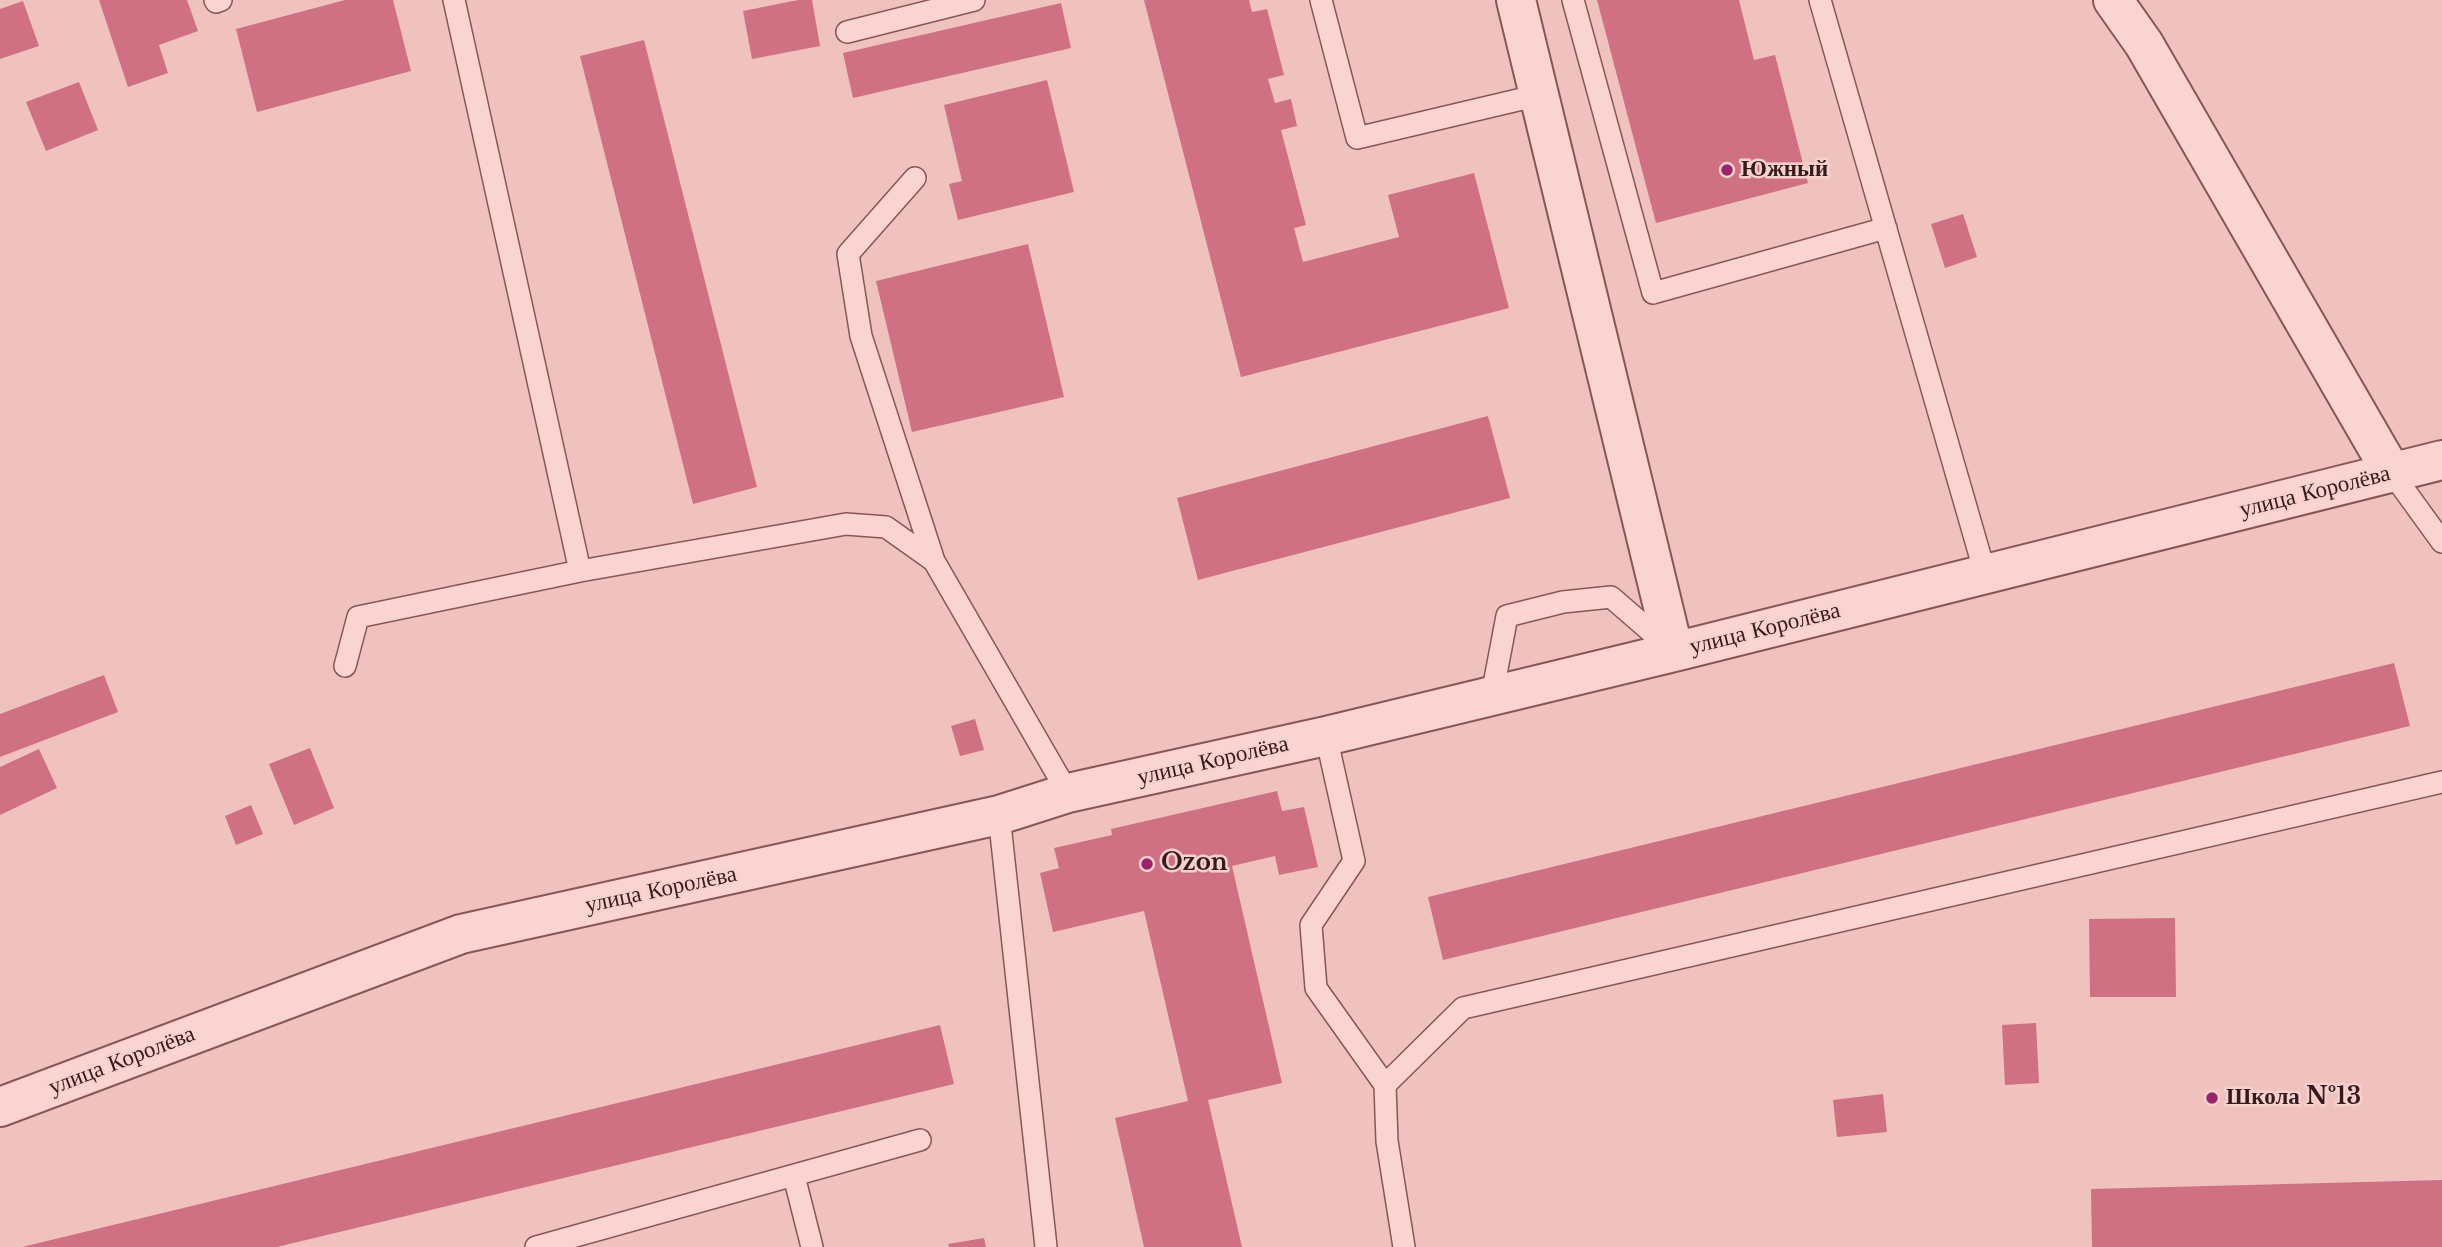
<!DOCTYPE html>
<meta charset="utf-8">
<style>
body{margin:0}
canvas{display:block;background:#efc2bd}
</style>
<canvas width="2442" height="1247"></canvas>
<script>
const context = document.querySelector('canvas').getContext('2d');
context.lineJoin = 'round';
function fill(path, color) { context.fillStyle = color; context.fill(path, 'evenodd'); }
const shape = rows => new Path2D(rows.map(r => 'M' + r).join(''));
function trace(path, color, width, dash) { context.strokeStyle = color; context.lineWidth = width; context.lineCap = dash ? 'butt' : 'round'; context.setLineDash(dash || []); context.stroke(path); }
function label(font, color, halo, rows, align = 'center') {
  context.font = font + ' "Libre Baskerville",serif'; context.lineWidth = 5; context.setLineDash([]); context.textBaseline = 'middle'; context.strokeStyle = halo; context.fillStyle = color; for (const [text, x, y, turn = 0] of rows) {
    context.save(); context.translate(x, y); context.rotate((+turn || 0) * Math.PI / 180); context.textAlign = isNaN(turn) ? turn : align; if (halo) context.strokeText(text, 0, 0); context.fillText(text, 0, 0); context.restore();
  }
}
fill(shape([
 [99,0,187,0,198,31,159,45,168,73,128,87],
 [345,0,393,0,411,71,257,112,236,29],
 [798,0,812,0,820,46,752,59,743,11],
 [1144,0,1249,0,1252,12,1267,9,1284,75,1268,79,1275,103,1291,99,1297,126,1281,130,1306,225,1294,228,1303,262,1399,237,1388,195,1474,173,1509,308,1241,377],
 [1597,0,1739,0,1754,60,1775,55,1808,183,1656,223],
 [23,1,39,46,0,59,0,9],
 [1061,3,1071,48,853,98,843,53],
 [644,40,757,487,693,504,580,56],
 [1047,80,1074,192,958,220,949,184,962,181,944,105],
 [79,82,98,130,46,151,26,102],
 [1963,214,1977,257,1945,268,1931,224],
 [1028,244,1064,397,912,432,876,281],
 [1488,416,1510,498,1198,580,1177,498],
 [2394,663,2410,726,1443,960,1428,897],
 [104,675,118,712,0,757,0,714],
 [975,719,984,750,960,756,951,726],
 [310,748,334,808,294,825,269,764],
 [39,749,57,788,0,815,0,767],
 [1277,791,1282,811,1304,807,1318,867,1279,875,1275,856,1232,866,1282,1083,1208,1100,1242,1247,1144,1247,1115,1118,1188,1101,1144,911,1053,932,1040,873,1059,868,1054,848,1112,835,1111,829],
 [251,805,263,834,236,845,225,816],
 [2175,918,2176,997,2090,997,2089,919],
 [2036,1023,2039,1083,2005,1085,2002,1025],
 [940,1025,954,1084,277,1247,22,1247],
 [1883,1094,1887,1132,1837,1137,1833,1100],
 [2442,1180,2442,1247,2092,1247,2091,1189],
 [984,1238,986,1247,949,1247,948,1244]
]), '#cf7183');
const service = shape([
 [215,0,216,2,221,0],
 [454,0,580,571],
 [1321,0,1357,138,1539,95],
 [1573,0,1653,293,1886,228],
 [1820,0,1985,573],
 [847,32,974,0],
 [915,178,848,254,861,336,934,561],
 [2392,473,2442,542],
 [345,666,358,617,580,571,846,524,886,527,934,561,1068,793],
 [1492,695,1507,616,1563,602,1611,597,1670,648],
 [1326,736,1354,861,1311,925,1316,988,1385,1085],
 [999,815,1046,1247],
 [794,1176,812,1247],
 [536,1247,920,1140],
 [1404,1247,1387,1141,1385,1085,1463,1008,2442,782]
]);
const minor = shape([
 [1516,0,1674,652],
 [2113,0,2144,44,2392,473],
 [0,1107,461,934,999,815,1068,793,1326,736,1674,652,2442,460]
]);
trace(service, '#885659', 24);
trace(minor, '#885659', 42);
trace(service, '#fad4d0', 21);
trace(minor, '#fad4d0', 38);
for (const [x, y, r, color] of [
 [1727,170,7,"#99236c"],
 [1147,864,7,"#99236c"],
 [2212,1098,7,"#99236c"]
]) { const dot = new Path2D(); dot.arc(x, y, r, 0, 2 * Math.PI); context.fillStyle = color; context.fill(dot); trace(dot, '#f7d1cd', 2.5); }
label('bold 23px', '#361b1e', '#f7d1cd', [
 ["Южный",1741,170],
 ["Ozon",1161,864],
 ["Школа №13",2226,1098]
], 'left');
label('23px', '#361b1e', '#f7d1cd', [
 ["улица Королёва",2315,492,-14],
 ["улица Королёва",1765,629,-14],
 ["улица Королёва",1213,761,-13],
 ["улица Королёва",661,890,-12],
 ["улица Королёва",122,1061,-21]
]);
</script>
